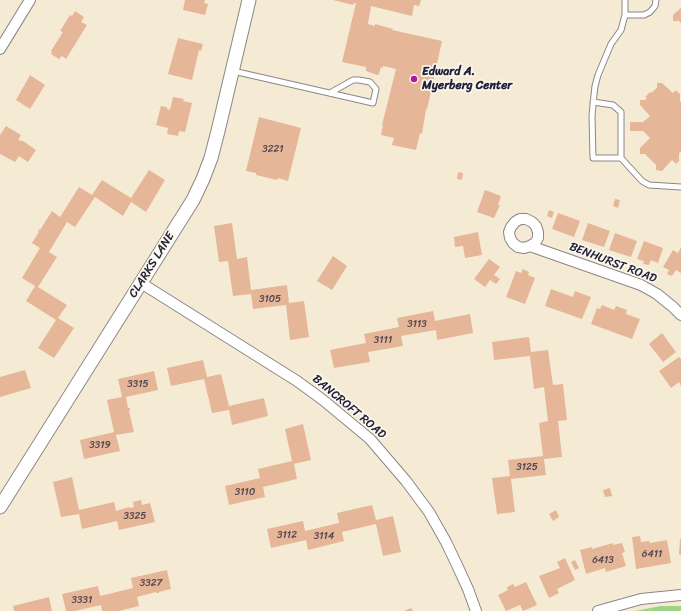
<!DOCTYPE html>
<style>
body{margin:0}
canvas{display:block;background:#f5ebd5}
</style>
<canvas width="681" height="611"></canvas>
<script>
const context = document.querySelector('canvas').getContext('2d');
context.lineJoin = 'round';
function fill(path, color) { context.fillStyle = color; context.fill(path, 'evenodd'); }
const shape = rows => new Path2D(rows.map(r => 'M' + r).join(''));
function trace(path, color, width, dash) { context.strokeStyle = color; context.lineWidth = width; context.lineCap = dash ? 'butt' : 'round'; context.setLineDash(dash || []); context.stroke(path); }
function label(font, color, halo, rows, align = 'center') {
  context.font = font + ' Sriracha,sans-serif'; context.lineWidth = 3.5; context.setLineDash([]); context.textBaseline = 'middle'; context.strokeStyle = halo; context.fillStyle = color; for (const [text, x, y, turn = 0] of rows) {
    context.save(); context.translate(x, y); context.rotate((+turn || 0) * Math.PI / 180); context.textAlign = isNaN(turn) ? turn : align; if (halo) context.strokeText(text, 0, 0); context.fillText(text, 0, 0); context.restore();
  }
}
fill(shape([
 [661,606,681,606,681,611,635,611]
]), '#9dd485');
fill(shape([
 [185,0,205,0,204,3,208,4,205,15,183,10],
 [333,0,421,0,419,6,414,5,412,16,371,6,368,24,375,26,375,24,393,29,392,30,442,41,431,91,431,92,427,109,426,109,422,134,420,133,416,150,392,145,394,138,381,135,383,125,382,125,396,69,383,66,383,68,381,67,379,74,377,75,366,71,366,67,342,62,356,3,354,3,353,5],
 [681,8,681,23,679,21,673,21,673,15],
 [75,11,84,17,81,22,87,25,66,59,62,56,59,59,51,54,52,52,51,51,63,32,60,31,70,15,72,16],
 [178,38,203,44,201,51,199,50,192,80,168,74],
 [30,75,45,85,30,109,16,100],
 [657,83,662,83,673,93,676,90,680,94,680,101,681,102,681,152,679,153,679,161,676,164,672,160,662,171,656,170,656,165,645,154,640,154,640,148,650,138,643,131,630,131,630,122,643,122,650,116,640,105,640,100,645,100,647,98,645,97,650,92,651,93,657,88],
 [173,97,184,99,183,101,192,103,185,132,179,131,178,136,167,134,168,128,156,125,161,106,167,107,167,109,170,110],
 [259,117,301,128,288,181,278,178,277,180,256,175,256,173,246,171],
 [6,126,21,135,18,140,23,141,36,150,28,162,19,156,15,162,0,154,0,135],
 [149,170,165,180,146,212,131,202,123,216,95,197,75,227,67,222,49,252,57,257,38,287,67,305,58,318,74,328,54,358,38,348,56,320,26,301,35,286,22,278,40,248,32,243,39,232,38,231,39,229,40,230,52,211,60,217,79,187,92,195,102,180,131,198],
 [458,172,463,173,462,180,457,179],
 [485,190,501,196,498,205,500,205,494,218,477,212],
 [615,199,620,200,618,208,613,206],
 [549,210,554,212,552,218,547,216],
 [558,213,580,221,574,237,552,229],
 [232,223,237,259,247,257,251,290,287,285,289,303,304,301,309,337,290,340,286,305,253,309,251,294,233,296,228,261,219,262,214,226],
 [588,223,610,231,604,247,582,240],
 [478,232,482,255,465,258,463,246,455,247,454,237],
 [615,233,637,241,631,257,609,250],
 [644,241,663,248,658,263,651,260,649,265,643,264,644,261,637,259],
 [681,247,681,273,676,270,672,276,667,274,669,270,663,267,673,250,678,253],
 [333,256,347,266,332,290,317,281],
 [489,259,500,267,494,275,500,279,496,284,490,280,485,287,474,279],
 [523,269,529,272,528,275,535,278,525,304,506,297,516,271,521,273],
 [551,289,573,297,575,291,591,297,582,319,545,306],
 [602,305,614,310,616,306,627,310,626,314,640,319,632,339,591,324,597,308,600,309],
 [433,311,435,321,470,314,473,333,437,340,436,330,401,336,403,346,368,352,370,362,334,368,330,350,366,343,364,334,399,327,397,318],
 [662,333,676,352,663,362,649,344],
 [529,337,531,352,548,350,553,385,563,384,567,420,558,421,562,457,544,459,546,475,511,479,515,512,497,514,492,478,510,476,508,460,543,456,539,423,548,421,544,387,534,389,530,356,494,360,492,342],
 [679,357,681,359,681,386,679,382,671,388,659,371],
 [203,360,207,377,221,374,229,406,264,398,268,416,232,425,229,410,212,413,204,379,171,386,167,368],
 [25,370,31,388,0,397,0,377],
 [154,371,158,390,126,397,128,408,130,408,130,410,129,411,134,432,116,435,120,451,84,459,80,440,114,432,107,400,122,397,118,379],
 [303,424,311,460,294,464,297,479,263,487,265,497,229,505,225,486,260,478,258,469,292,461,285,429],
 [72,477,79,510,114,502,116,511,129,507,130,508,134,507,133,502,141,500,142,505,150,503,155,522,119,530,117,521,82,529,79,514,61,517,53,482],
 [610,488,612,496,605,497,603,490],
 [372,505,376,520,393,516,401,552,383,556,376,524,342,532,344,541,308,550,306,540,271,548,267,529,303,521,305,531,339,523,337,513],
 [556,510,559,517,553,521,549,514],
 [640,536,641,542,649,541,650,543,667,540,671,563,636,569,632,537],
 [680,539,681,539,681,555,679,554],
 [613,543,613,545,622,543,625,552,622,553,626,566,606,572,605,568,586,574,580,550,592,547,592,549],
 [565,558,575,580,557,589,559,593,549,598,539,576,560,568,557,562],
 [575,560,579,568,575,570,571,562],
 [167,570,171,589,159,592,159,593,157,593,156,592,137,597,139,606,119,611,102,611,101,605,75,611,66,611,62,594,98,586,100,596,133,588,131,578],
 [526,582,537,605,523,611,520,605,506,611,498,595,508,590,507,587,513,584,515,587],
 [49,597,52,611,14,611,13,606],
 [411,608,413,611,404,611]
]), '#e5b697');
const service = shape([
 [625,15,644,15,650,12,655,6,656,0],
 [233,71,373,103,376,89,370,82,359,80,353,80,330,93],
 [593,102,613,105,621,112,621,158,593,158,592,116,594,95,595,86,598,75,611,44,621,30,625,15,625,0],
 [621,158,642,181,649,185,681,187]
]);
const minor = shape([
 [0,49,30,0],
 [530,246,535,243,538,238,538,232,536,226,532,222,526,219,520,219,515,222,511,227,509,232,510,238,513,243,518,247,524,248,530,246,641,285,657,294,673,307,681,315],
 [141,283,297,381,323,400,370,439,406,481,429,512,446,542,457,565,468,589,476,611],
 [598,611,641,599,681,595]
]);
const tertiary = shape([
 [0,507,193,200,203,179,211,158,218,131,249,0]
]);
trace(service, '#8c8688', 7);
trace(minor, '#8c8688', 12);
trace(tertiary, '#8c8688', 15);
trace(service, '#fff', 5);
trace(minor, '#fff', 10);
trace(tertiary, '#fff', 13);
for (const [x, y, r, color] of [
 [414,79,4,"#b5179e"]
]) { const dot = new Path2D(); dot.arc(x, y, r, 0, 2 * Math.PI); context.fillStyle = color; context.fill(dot); trace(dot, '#fbf7ec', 1.5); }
label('10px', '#534752', null, [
 ["3221",273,149],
 ["3105",270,299],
 ["3113",417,324],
 ["3111",383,340],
 ["3315",138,384],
 ["3319",100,445],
 ["3125",527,467],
 ["3110",245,492],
 ["3325",135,516],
 ["3112",287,535],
 ["3114",324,536],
 ["6411",652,554],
 ["6413",603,560],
 ["3327",151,583],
 ["3331",82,600]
]);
label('bold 12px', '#22223b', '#fbf7ec', [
 ["Edward A.",422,72],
 ["Myerberg Center",422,86]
], 'left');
label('12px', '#22223b', '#fbf7ec', [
 ["BENHURST ROAD",613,263,21],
 ["CLARKS LANE",152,265,-58],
 ["BANCROFT ROAD",349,407,40]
]);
</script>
